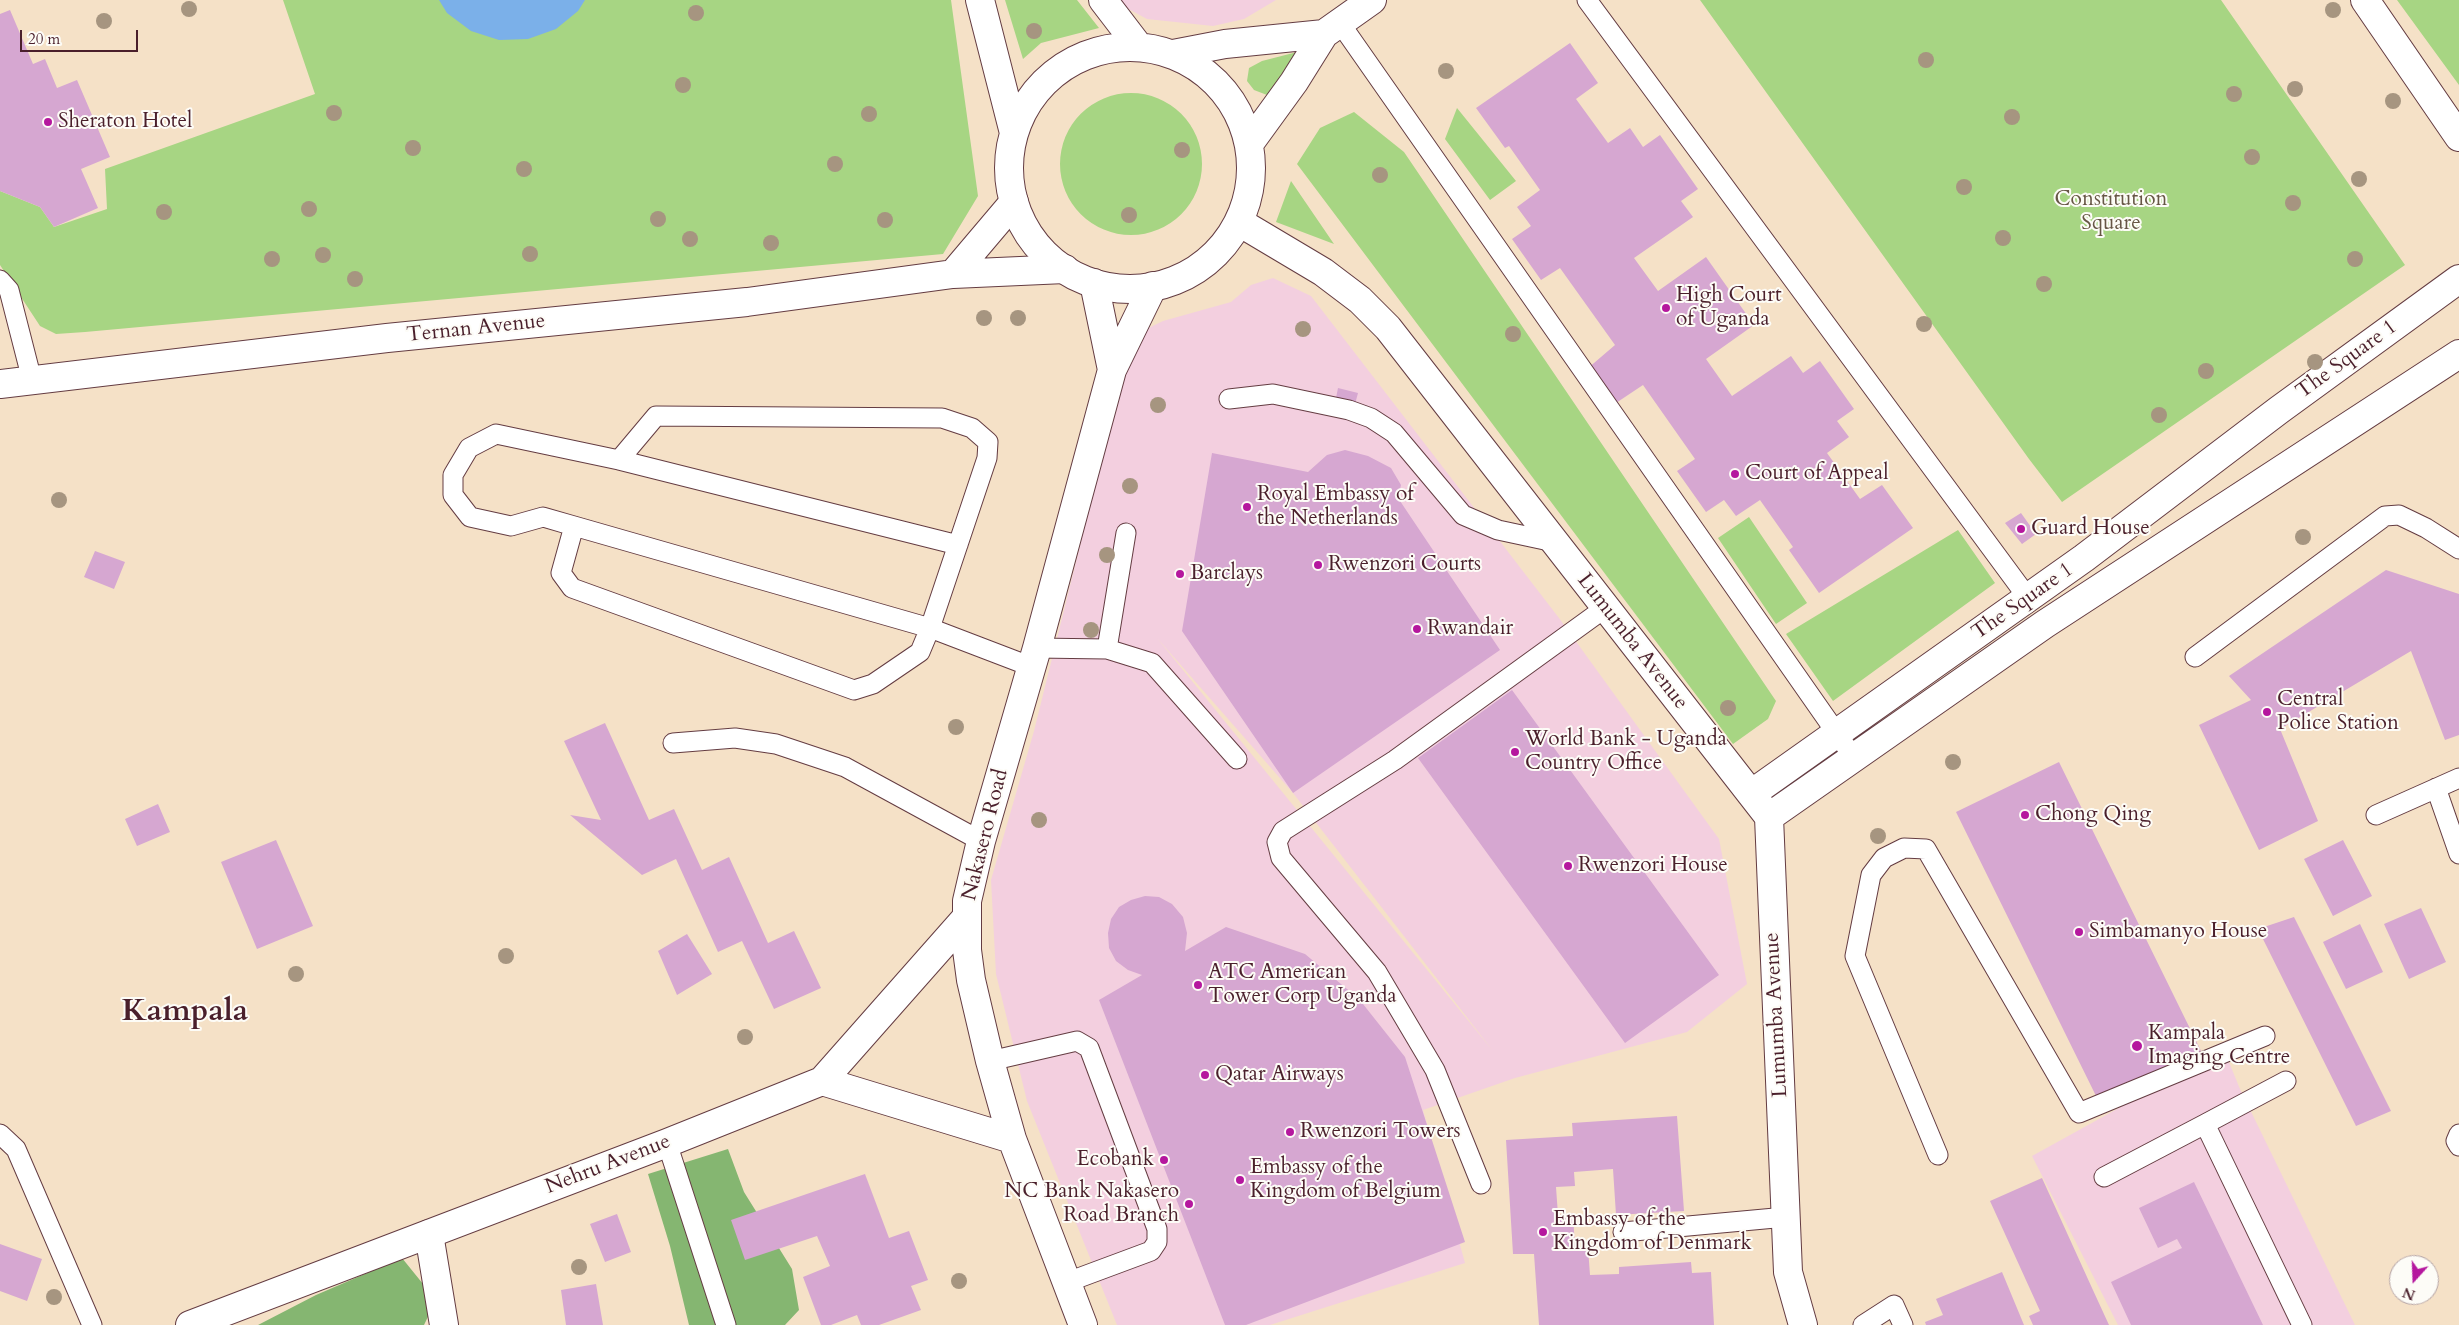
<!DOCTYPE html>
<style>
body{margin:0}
#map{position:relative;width:2459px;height:1325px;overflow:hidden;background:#f5e1c7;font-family:Cardo,serif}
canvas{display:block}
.north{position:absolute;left:2389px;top:1255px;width:50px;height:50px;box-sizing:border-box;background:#fdfcf7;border:1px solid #b5a4a5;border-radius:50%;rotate:200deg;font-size:14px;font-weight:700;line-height:20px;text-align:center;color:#4a1f2b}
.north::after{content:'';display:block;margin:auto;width:18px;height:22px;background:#b5179e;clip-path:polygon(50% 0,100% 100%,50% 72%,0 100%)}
.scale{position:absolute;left:20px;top:30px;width:118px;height:22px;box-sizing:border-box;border:2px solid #4a1f2b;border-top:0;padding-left:6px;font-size:15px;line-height:18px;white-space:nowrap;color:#4a1f2b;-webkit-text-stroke:4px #fdfcf7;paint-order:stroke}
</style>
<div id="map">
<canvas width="2459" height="1325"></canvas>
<div class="north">N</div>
<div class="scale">20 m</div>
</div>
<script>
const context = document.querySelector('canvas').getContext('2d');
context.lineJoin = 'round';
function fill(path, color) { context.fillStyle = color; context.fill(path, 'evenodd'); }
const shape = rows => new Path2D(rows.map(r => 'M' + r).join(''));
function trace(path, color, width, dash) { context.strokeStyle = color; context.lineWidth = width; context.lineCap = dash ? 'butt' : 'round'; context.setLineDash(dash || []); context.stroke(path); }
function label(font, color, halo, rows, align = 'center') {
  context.font = font + ' Cardo,serif'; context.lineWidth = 4; context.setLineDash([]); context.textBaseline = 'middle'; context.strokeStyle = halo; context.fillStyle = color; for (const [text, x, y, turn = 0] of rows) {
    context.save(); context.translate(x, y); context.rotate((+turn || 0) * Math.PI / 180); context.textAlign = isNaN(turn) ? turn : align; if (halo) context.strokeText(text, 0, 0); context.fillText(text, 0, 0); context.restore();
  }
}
fill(shape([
 [1121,0,1276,0,1244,19,1213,26,1147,19,1125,7],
 [1273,278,1311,296,1559,618,1719,839,1747,984,1687,1032,1515,1078,1423,1110,1465,1263,1270,1325,1117,1325,1027,1101,996,974,991,880,1034,731,1132,336,1163,321,1231,302,1251,285],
 [1157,638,1293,793,1493,1051],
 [2224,1050,2240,1089,2355,1325,2118,1325,2032,1156]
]), '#f3cfdf');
fill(shape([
 [283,0,951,0,978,196,943,254,85,332,56,334,40,326,0,265,0,191,40,207,54,227,107,209,105,169,315,94],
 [1005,0,1077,0,1099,28,1041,43,1023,59],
 [1700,0,2221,0,2405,265,2062,502,2029,459],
 [2397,0,2459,0,2459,85],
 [1301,51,1267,95,1254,90,1247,81,1249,68,1262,61],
 '1060 164a71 71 0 1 1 142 0a71 71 0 1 1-142 0Z',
 [1457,108,1516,181,1490,200,1445,139],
 [1354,112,1404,152,1776,701,1768,719,1733,744,1297,164,1320,128],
 [1291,181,1334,244,1276,222],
 [1749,517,1807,603,1776,624,1718,538],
 [1958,530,1995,583,1833,701,1786,634]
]), '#a7d583');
fill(shape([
 [728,1149,744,1192,792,1269,799,1310,785,1325,689,1325,670,1246,648,1174],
 [402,1258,436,1300,424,1325,258,1325,316,1295]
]), '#85b671');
fill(shape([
 [439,0,585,0,578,11,556,29,528,39,499,40,471,31,447,13]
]), '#7bb0e9');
fill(shape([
 [10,10,33,64,45,59,57,88,77,80,110,157,81,169,98,208,54,227,40,207,0,191,0,14],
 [1570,43,1598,83,1576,99,1608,143,1630,128,1643,147,1660,135,1698,189,1681,201,1693,217,1634,258,1658,291,1706,257,1754,325,1706,359,1732,396,1791,356,1803,373,1820,361,1854,409,1837,421,1849,437,1827,453,1860,499,1882,485,1913,528,1819,593,1789,550,1793,547,1760,500,1736,516,1724,500,1706,512,1677,471,1695,459,1643,385,1613,405,1587,369,1615,345,1560,268,1541,280,1512,239,1531,226,1517,207,1540,190,1509,146,1505,148,1476,108],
 [1338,388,1358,393,1354,408,1335,403],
 [1345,450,1368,456,1391,468,1401,485,1398,498,1500,650,1293,793,1182,631,1212,453,1308,472,1327,455],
 [2021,513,2036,534,2022,544,2005,523],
 [95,551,125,562,114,589,84,577],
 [2386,570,2459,594,2459,735,2445,740,2411,651,2280,729,2318,821,2259,850,2199,725,2251,700,2229,676],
 [1512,690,1719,975,1625,1043,1418,758],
 [605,723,649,820,674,809,702,870,729,857,768,943,794,931,821,988,774,1009,742,941,718,952,676,859,642,875,570,815,601,820,564,741],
 [2059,762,2202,1053,2099,1102,1956,812],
 [158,804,170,832,137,846,125,819],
 [276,840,313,926,257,949,221,862],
 [2343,840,2372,896,2333,916,2304,859],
 [1145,896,1159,897,1172,904,1183,917,1187,933,1185,951,1226,927,1305,954,1359,999,1405,1057,1465,1242,1246,1325,1225,1325,1099,1000,1142,975,1128,970,1116,961,1109,948,1108,933,1111,919,1119,907,1131,900],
 [2421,908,2446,962,2409,979,2384,924],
 [2294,917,2391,1111,2356,1126,2258,929],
 [2360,924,2383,972,2346,989,2323,942],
 [687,934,712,974,677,995,658,951],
 [1677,1116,1684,1211,1616,1215,1613,1169,1574,1172,1575,1186,1556,1187,1558,1215,1573,1213,1575,1249,1588,1248,1590,1275,1619,1274,1619,1267,1691,1262,1692,1273,1711,1272,1714,1325,1539,1325,1534,1254,1513,1254,1506,1140,1573,1136,1572,1123],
 [865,1174,889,1238,909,1231,928,1280,911,1286,921,1310,879,1325,861,1325,857,1315,831,1325,821,1325,803,1277,830,1266,817,1236,745,1260,731,1220],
 [2042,1178,2092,1288,2109,1325,2033,1325,2029,1316,2040,1311,1990,1201],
 [2194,1182,2263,1325,2131,1325,2111,1282,2182,1248,2177,1239,2158,1248,2139,1208],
 [617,1214,631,1252,605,1262,590,1224],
 [0,1244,42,1259,27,1301,0,1291],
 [2002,1272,2024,1325,1926,1325,1925,1322,1943,1315,1936,1299],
 [596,1284,603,1325,566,1325,561,1290]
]), '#d6a7d1');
const service = shape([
 [1587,0,2028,598],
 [1340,23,1854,758],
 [0,280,9,290,32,380],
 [1229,399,1273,394,1349,410,1371,418,1394,433,1463,515,1498,530,1554,542],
 [619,460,958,545],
 [574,526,561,573,572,588,854,690,873,684,920,652,930,628,574,526,543,517,511,526,470,517,453,495,453,475,469,448,496,434,619,460,656,416,942,418,972,428,988,442,987,458,930,628,1032,667],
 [1037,648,1107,649,1126,533],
 [1107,649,1152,663,1237,759],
 [2195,657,2385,516,2399,515,2426,528,2459,549],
 [673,743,735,738,776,744,845,767,981,841],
 [2436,788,2459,854],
 [2376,815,2459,778],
 [990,1061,1077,1041,1089,1048,1157,1229,1157,1242,1151,1251,1065,1283],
 [2286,1081,2205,1124,2302,1325],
 [0,1134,16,1149,92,1325],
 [2459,1134,2456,1141,2459,1146],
 [667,1143,726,1325],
 [1938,1155,1855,956,1871,875,1884,858,1904,848,1926,849,2079,1113,2265,1036],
 [2104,1177,2205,1124],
 [1481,1184,1435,1070,1377,972,1281,858,1277,842,1283,831,1395,760,1605,608],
 [1623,1232,1786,1217],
 [1863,1325,1894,1305,1903,1325]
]);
const minor = shape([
 [429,1234,444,1325]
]);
const tertiary = shape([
 [953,274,1014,202],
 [1094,283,1112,370],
 [0,384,387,338,747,302,953,274,1065,269],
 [822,1081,1012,1139],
 [190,1325,667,1143,822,1081,966,918],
 [1083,1325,1012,1139,990,1061,971,980,967,950,967,901,981,841,1037,648,1112,370,1153,286]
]);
const secondary = shape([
 [980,0,1014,133],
 [1103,0,1139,47],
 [2365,0,2459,137],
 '1009 168a121 121 0 1 1 242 0a121 121 0 1 1-242 0Z',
 [1173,54,1225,44,1324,34],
 [1249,144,1294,82,1324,34,1372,0],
 [1239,222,1323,272,1360,300,1388,328,1769,817,1788,1272,1803,1325],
 [1751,794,2084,558,2279,410,2459,279],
 [1769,817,2045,624,2459,354]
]);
trace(service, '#643c42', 21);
trace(minor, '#643c42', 30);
trace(tertiary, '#643c42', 30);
trace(secondary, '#643c42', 30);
trace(service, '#fff', 19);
trace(minor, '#fff', 28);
trace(tertiary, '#fff', 28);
trace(secondary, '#fff', 28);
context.fillStyle = '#a69580';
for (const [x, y] of [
 [189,9],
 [2333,10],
 [696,13],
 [104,21],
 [1034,31],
 [1926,60],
 [1446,71],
 [683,85],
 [2295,89],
 [2234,94],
 [2393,101],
 [334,113],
 [869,114],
 [2012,117],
 [413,148],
 [1182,150],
 [2252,157],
 [835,164],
 [524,169],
 [1380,175],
 [2359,179],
 [1964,187],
 [2293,203],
 [309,209],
 [164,212],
 [1129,215],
 [658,219],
 [885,220],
 [2003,238],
 [690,239],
 [771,243],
 [530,254],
 [323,255],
 [272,259],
 [2355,259],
 [355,279],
 [2044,284],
 [984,318],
 [1018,318],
 [1924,324],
 [1303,329],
 [1513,334],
 [2315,362],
 [2206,371],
 [1158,405],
 [2159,415],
 [1130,486],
 [59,500],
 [2303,537],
 [1107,555],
 [1091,630],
 [1728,708],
 [956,727],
 [1953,762],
 [1039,820],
 [1878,836],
 [506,956],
 [296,974],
 [745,1037],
 [579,1267],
 [959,1281],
 [54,1297]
]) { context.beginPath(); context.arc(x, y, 8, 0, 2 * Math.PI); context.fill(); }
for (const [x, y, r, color] of [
 [48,122,5,"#b5179e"],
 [1666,308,5,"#b5179e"],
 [1735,474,5,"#b5179e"],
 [1247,507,5,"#b5179e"],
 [2021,529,5,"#b5179e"],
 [1318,565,5,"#b5179e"],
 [1180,574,5,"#b5179e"],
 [1417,629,5,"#b5179e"],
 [2267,712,5,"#b5179e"],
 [1515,752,5,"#b5179e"],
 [2025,815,5,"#b5179e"],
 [1568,866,5,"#b5179e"],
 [2079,932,5,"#b5179e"],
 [1198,985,5,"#b5179e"],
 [2137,1046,6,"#b5179e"],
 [1205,1075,5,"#b5179e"],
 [1290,1132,5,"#b5179e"],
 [1164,1160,5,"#b5179e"],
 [1240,1180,5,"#b5179e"],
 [1189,1204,5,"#b5179e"],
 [1543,1232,5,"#b5179e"]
]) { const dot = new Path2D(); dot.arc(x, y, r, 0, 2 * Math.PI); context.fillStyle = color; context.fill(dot); trace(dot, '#fdfcf7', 2); }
label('21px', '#4a1f2b', '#fdfcf7', [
 ["Sheraton Hotel",58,122],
 ["High Court",1676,296],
 ["of Uganda",1676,320],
 ["Court of Appeal",1745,474],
 ["Royal Embassy of",1257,495],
 ["the Netherlands",1257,519],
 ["Guard House",2031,529],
 ["Rwenzori Courts",1328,565],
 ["Barclays",1190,574],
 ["Rwandair",1427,629],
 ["Central",2277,700],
 ["Police Station",2277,724],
 ["World Bank - Uganda",1525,740],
 ["Country Office",1525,764],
 ["Chong Qing",2035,815],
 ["Rwenzori House",1578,866],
 ["Simbamanyo House",2089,932],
 ["ATC American",1208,973],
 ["Tower Corp Uganda",1208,997],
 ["Kampala",2148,1034],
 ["Imaging Centre",2148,1058],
 ["Qatar Airways",1215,1075],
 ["Rwenzori Towers",1300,1132],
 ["Ecobank",1154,1160,"right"],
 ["Embassy of the",1250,1168],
 ["Kingdom of Belgium",1250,1192],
 ["NC Bank Nakasero",1179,1192,"right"],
 ["Road Branch",1179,1216,"right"],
 ["Embassy of the",1553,1220],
 ["Kingdom of Denmark",1553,1244]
], 'left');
label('21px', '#665645', '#fdfcf7', [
 ["Constitution",2111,200],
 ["Square",2111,224]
]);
label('21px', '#4a1f2b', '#fdfcf7', [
 ["Ternan Avenue",476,329,-6],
 ["The Square 1",2347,360,-36],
 ["The Square 1",2023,602,-35],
 ["Lumumba Avenue",1632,642,52],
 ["Nakasero Road",986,835,-76],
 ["Lumumba Avenue",1777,1015,-93],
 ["Nehru Avenue",608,1165,-21]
]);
label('bold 31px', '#4a1f2b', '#fdfcf7', [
 ["Kampala",185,1013]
]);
</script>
